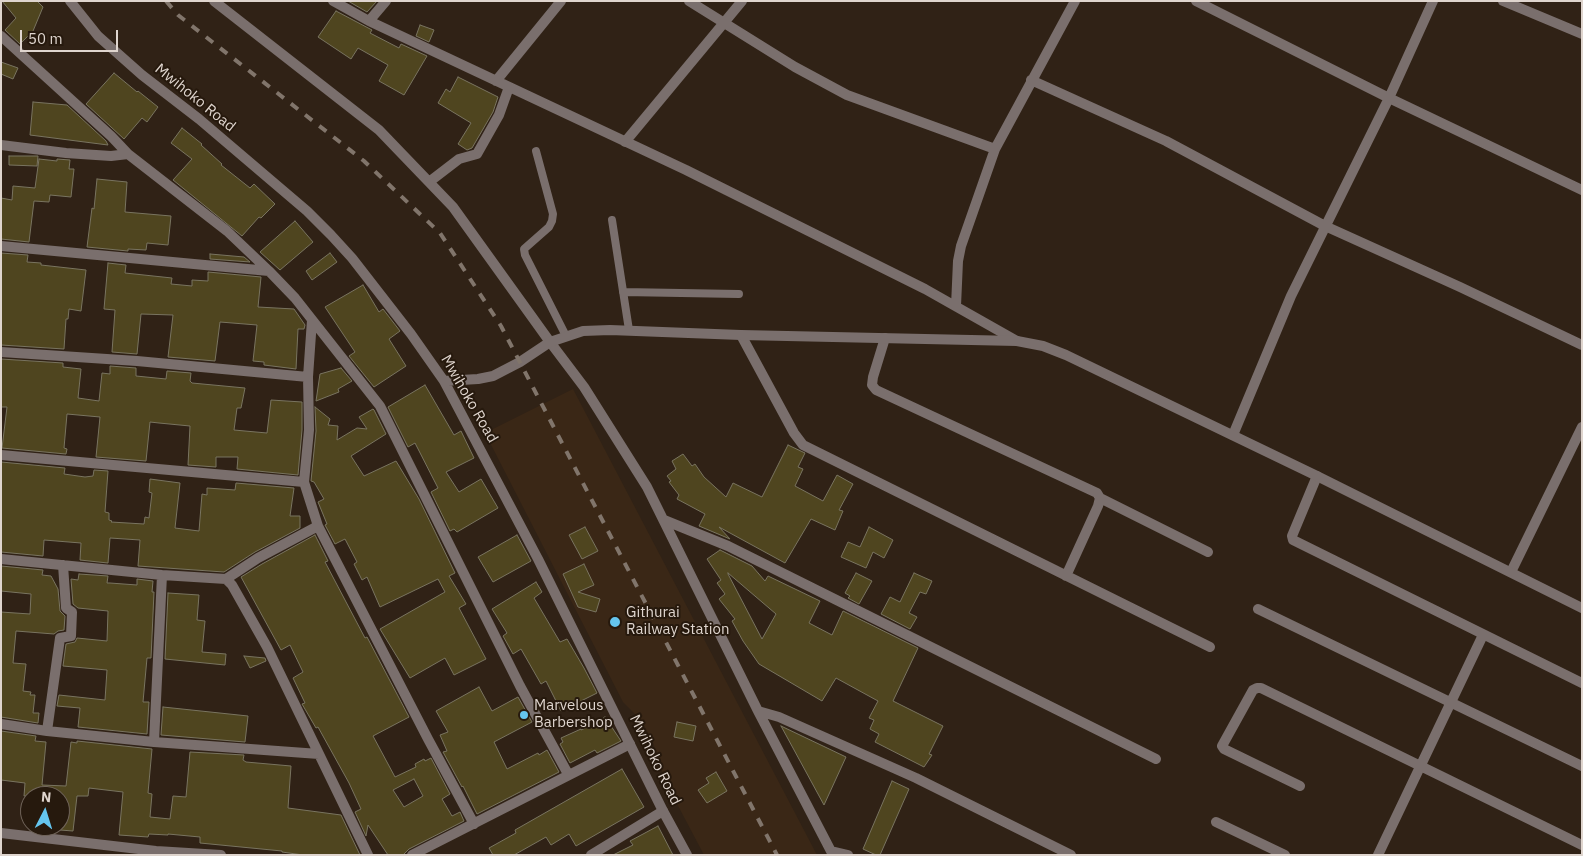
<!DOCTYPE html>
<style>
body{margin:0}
#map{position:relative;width:1583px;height:856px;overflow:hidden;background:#302216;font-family:"IBM Plex Sans",sans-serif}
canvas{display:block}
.frame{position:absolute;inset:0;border:2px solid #dfd5ce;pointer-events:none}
.north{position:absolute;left:20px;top:786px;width:50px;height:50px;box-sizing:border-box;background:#26190d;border:1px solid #70645a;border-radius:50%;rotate:5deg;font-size:14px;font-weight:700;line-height:20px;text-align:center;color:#dfd5ce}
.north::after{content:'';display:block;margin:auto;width:18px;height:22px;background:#65c5ee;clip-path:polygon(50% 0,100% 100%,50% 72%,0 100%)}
.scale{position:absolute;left:20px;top:30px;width:98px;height:22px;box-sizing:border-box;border:2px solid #dfd5ce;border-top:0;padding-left:6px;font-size:15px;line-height:18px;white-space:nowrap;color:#dfd5ce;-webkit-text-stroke:4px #26190d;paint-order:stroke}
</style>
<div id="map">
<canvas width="1583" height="856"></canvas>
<div class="frame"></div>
<div class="north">N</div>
<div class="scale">50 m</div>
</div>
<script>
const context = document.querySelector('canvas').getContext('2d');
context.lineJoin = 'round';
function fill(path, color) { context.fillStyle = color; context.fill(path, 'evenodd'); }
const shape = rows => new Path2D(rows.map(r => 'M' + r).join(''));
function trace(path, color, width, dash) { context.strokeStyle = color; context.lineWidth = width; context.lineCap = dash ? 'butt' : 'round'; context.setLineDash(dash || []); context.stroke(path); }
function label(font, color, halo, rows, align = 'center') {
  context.font = font + ' "IBM Plex Sans",sans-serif'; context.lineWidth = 4; context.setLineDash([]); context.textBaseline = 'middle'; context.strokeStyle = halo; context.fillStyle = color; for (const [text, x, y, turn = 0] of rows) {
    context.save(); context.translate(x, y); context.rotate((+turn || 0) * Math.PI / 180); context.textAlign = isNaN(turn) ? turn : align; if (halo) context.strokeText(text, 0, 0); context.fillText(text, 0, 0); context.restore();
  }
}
fill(shape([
 [573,389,817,855,704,855,665,781,652,739,639,718,623,702,485,433]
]), '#3a2716');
const building = shape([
 [2,1,37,1,43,7,33,31,20,44,5,30,16,18,2,1],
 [348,1,377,1,367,12,348,1],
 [336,11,372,30,370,33,399,48,401,44,427,56,404,95,379,81,388,65,358,48,351,59,318,37,336,11],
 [420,25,434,30,429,42,416,36,420,25],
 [1,62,18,68,13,79,1,74,1,62],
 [114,73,137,92,138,91,158,107,147,122,142,118,124,139,86,104,114,73],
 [458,77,498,97,493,112,472,148,467,150,458,144,471,123,438,103,446,89,450,92,458,77],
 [33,102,67,105,106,141,108,145,30,135,33,102],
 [182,128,202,144,201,145,222,164,221,165,250,188,254,184,275,204,261,218,259,217,242,236,173,180,192,159,171,143,182,128],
 [9,156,38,156,37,166,9,165,9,156],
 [39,159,57,161,57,159,70,160,69,169,74,169,71,197,50,195,49,202,34,201,29,242,1,239,1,198,12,200,13,186,35,188,39,159],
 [97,179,127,182,125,212,171,216,168,245,147,243,146,250,128,249,128,251,87,247,92,208,94,209,97,179],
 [295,221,313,242,280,270,260,252,295,221],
 [1,253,28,255,27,262,41,263,41,265,86,270,81,311,69,309,68,319,66,319,64,349,1,345,1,253],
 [330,253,337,262,312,280,306,271,330,253],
 [210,254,244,257,250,262,210,259,210,254],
 [108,263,126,265,125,273,172,278,171,284,192,286,192,280,208,281,208,272,261,277,258,307,294,309,305,325,304,329,298,329,296,369,264,365,264,362,253,361,257,325,220,322,215,361,168,357,173,315,141,314,137,354,112,352,115,310,104,309,108,263],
 [363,285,379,312,383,309,400,331,389,339,406,366,374,387,349,356,355,352,325,307,363,285],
 [1,359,63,363,63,367,81,369,78,398,99,401,102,373,110,374,110,366,136,368,136,376,166,379,167,371,191,373,190,381,192,383,245,388,241,408,237,408,234,430,267,433,271,400,302,402,302,430,298,475,237,469,238,457,216,457,216,467,188,465,190,426,159,423,150,422,146,461,96,457,100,417,67,414,64,448,67,449,66,454,2,448,7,407,1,407,1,359],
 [341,368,352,381,338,389,339,392,316,401,320,374,341,368],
 [425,385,454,435,461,431,474,458,446,472,459,492,481,479,498,508,457,532,454,529,450,531,431,492,438,488,415,443,408,447,388,407,425,385],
 [315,407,330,419,328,425,338,426,337,440,357,428,367,429,359,417,373,409,374,410,386,434,351,456,364,476,396,461,419,499,455,573,449,576,466,604,459,608,486,659,454,675,445,658,410,678,380,629,445,592,438,579,380,607,367,577,362,580,354,564,357,562,345,539,335,544,325,525,327,524,318,502,324,499,314,482,311,481,316,431,315,407],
 [788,445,805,453,798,467,803,469,795,486,823,501,837,475,853,484,839,510,843,511,835,530,811,519,785,563,719,527,730,539,699,526,705,514,677,499,679,495,669,482,671,481,667,476,676,469,672,461,683,454,692,466,695,464,704,477,726,497,733,483,762,497,788,445],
 [1,462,65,468,64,474,85,477,93,476,94,470,108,471,105,512,109,513,109,520,112,521,111,522,144,524,145,517,149,518,152,493,149,492,150,479,180,483,175,528,199,531,202,494,207,495,207,488,235,490,236,483,294,488,290,516,300,516,300,528,255,552,224,572,138,566,140,540,110,538,108,563,80,560,81,543,44,540,43,556,1,552,1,462],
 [585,527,598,551,582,559,569,535,585,527],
 [869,527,893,540,884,558,873,552,866,568,841,557,848,542,860,547,869,527],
 [315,535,328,561,325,562,365,638,367,637,409,717,373,736,395,777,416,767,415,764,424,759,425,761,431,758,450,794,442,799,452,816,460,812,464,821,409,849,403,855,388,855,368,825,366,836,355,812,361,809,349,783,318,727,316,728,302,704,305,703,293,678,303,672,290,645,281,650,241,577,262,564,315,535],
 [414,779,423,796,404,807,393,790,414,779],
 [517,535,531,561,493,582,478,557,517,535],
 [720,550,752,566,765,581,768,576,820,601,809,623,832,635,843,611,918,648,893,701,943,726,929,754,932,755,924,767,875,742,879,734,870,729,874,720,869,718,878,701,836,678,822,701,759,664,743,641,732,621,735,619,719,599,725,594,717,583,721,580,707,559,720,550],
 [728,573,776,614,762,639,728,574,728,573],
 [584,564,594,585,578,592,600,599,596,612,578,607,563,574,584,564],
 [1,566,43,570,42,575,51,576,58,589,60,611,65,616,64,630,58,631,54,634,16,631,13,663,26,664,23,691,31,692,30,695,35,695,33,713,39,713,38,723,1,717,1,612,30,614,31,594,1,591,1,566],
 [856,573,872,581,859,604,848,598,850,596,845,593,856,573],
 [914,573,932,581,926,594,920,592,909,613,917,617,910,629,881,614,890,597,900,602,914,573],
 [79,574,108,576,107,583,110,583,137,585,137,579,153,581,152,592,154,592,151,658,147,658,143,702,149,702,147,734,78,727,80,708,57,706,59,695,105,700,107,670,63,666,66,644,75,642,77,638,107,641,108,611,78,608,73,604,71,579,78,580,79,574],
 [536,582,542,592,534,598,560,642,567,639,584,668,597,693,561,711,546,681,541,684,521,649,513,654,503,636,507,633,492,609,536,582],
 [168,593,199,595,197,620,205,621,202,652,226,654,225,665,165,659,168,593],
 [244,656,265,658,266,661,250,668,244,656],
 [479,687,492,711,518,697,532,722,494,742,507,769,538,753,539,755,547,750,559,772,477,814,463,786,462,787,443,752,447,751,440,735,448,732,436,711,479,687],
 [163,707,248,716,245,742,161,735,163,707],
 [605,717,621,741,597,753,595,750,570,763,560,744,563,742,561,738,581,729,581,730,592,725,605,717],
 [677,722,696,726,693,741,674,737,677,722],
 [781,726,846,757,824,805,781,726],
 [1,731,36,736,35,741,46,742,42,785,66,786,71,742,77,743,77,741,152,749,148,793,152,794,150,817,170,819,173,796,186,797,190,752,244,755,243,760,246,762,291,766,288,808,341,815,360,855,303,855,282,852,282,851,200,843,200,837,168,834,168,835,149,834,148,837,119,835,123,792,89,788,88,796,77,796,73,831,60,830,60,796,24,796,25,783,1,780,1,731],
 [622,769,644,807,576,846,569,834,551,845,546,837,514,855,493,855,489,848,516,833,515,830,622,769],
 [716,772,727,791,707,803,698,790,709,783,706,778,716,772],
 [892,781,909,789,880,855,876,855,863,849,892,781],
 [658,826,673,855,613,855,633,845,630,841,658,826]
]);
fill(building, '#4f451f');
trace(building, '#797460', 1);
trace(shape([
 [536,151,553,214,552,221,549,227,524,249,525,255,566,336],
 [612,220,629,330],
 [623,292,739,294]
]), '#7a6f6d', 8);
trace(shape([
 [214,1,379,130,453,207,550,342,584,387,647,487,758,711,833,855],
 [333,1,369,21,686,170,925,289,1017,341],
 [689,1,795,67,847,95,995,149],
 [1196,1,1389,98,1582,190],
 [1503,1,1582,34],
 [369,21,386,1],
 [1,36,111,136,128,154,227,231,269,271,295,298,380,406,520,686,568,774],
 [1031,80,1166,141,1325,226,1460,287,1582,345],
 [496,81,561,1],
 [625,142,742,1],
 [1,145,66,153,111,156,128,154],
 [429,182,459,159,477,154,499,115,509,87],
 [1,246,269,271],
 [956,306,958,261,961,246,995,149,1075,1],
 [312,320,308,377,309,430,304,482,318,526,428,739,474,824],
 [741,335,794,433,803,445,1210,647],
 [885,338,873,377,872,385,876,390,1097,493,1100,498,1098,506,1066,576],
 [1,352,137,361,308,377],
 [1233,435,1291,296,1389,98,1433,1],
 [1,455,304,482],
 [1317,476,1292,536,1293,540,1582,683],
 [1100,498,1208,552],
 [664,520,728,546,1156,759],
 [1,559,162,575,226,579,232,585,267,647,368,855],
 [1511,572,1582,427],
 [226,579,258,558,318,526],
 [1258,609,1582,766],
 [758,711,779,717,916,778,1071,855],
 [1,724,47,731,154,742,319,754],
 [47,731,60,638,71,636,72,612,66,608,63,565],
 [154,742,162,575],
 [1300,786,1224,749,1222,746,1253,690,1257,688,1261,688,1582,845],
 [1216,822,1285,855],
 [1,833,156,851,221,855],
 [831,851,848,855],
 [412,855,630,744],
 [591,855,663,811],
 [1378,855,1483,635]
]), '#7a6f6d', 10);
trace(shape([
 [70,1,98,36,142,75,199,119,307,211,331,235,352,258,411,334,444,381,538,559,663,811,687,855],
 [444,381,478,379,493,376,520,362,550,342,583,331,610,330,741,335,1017,341,1043,346,1066,355,1317,476,1582,608]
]), '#7a6f6d', 10);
trace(shape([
 [166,1,178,15,364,161,440,233,501,326,777,855]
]), '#81756b', 4, [9, 9]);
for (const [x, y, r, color] of [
 [615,622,6,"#65c5ee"],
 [524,715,5,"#65c5ee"]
]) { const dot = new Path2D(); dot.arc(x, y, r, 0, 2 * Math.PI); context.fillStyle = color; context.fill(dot); trace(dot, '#26190d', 2); }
label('15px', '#dfd5ce', '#26190d', [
 ["Mwihoko Road",195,98,39],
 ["Mwihoko Road",469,399,60],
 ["Mwihoko Road",655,760,64]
]);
label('15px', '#dfd5ce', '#26190d', [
 ["Githurai",626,613],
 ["Railway Station",626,630],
 ["Marvelous",534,706],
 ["Barbershop",534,723]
], 'left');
</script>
